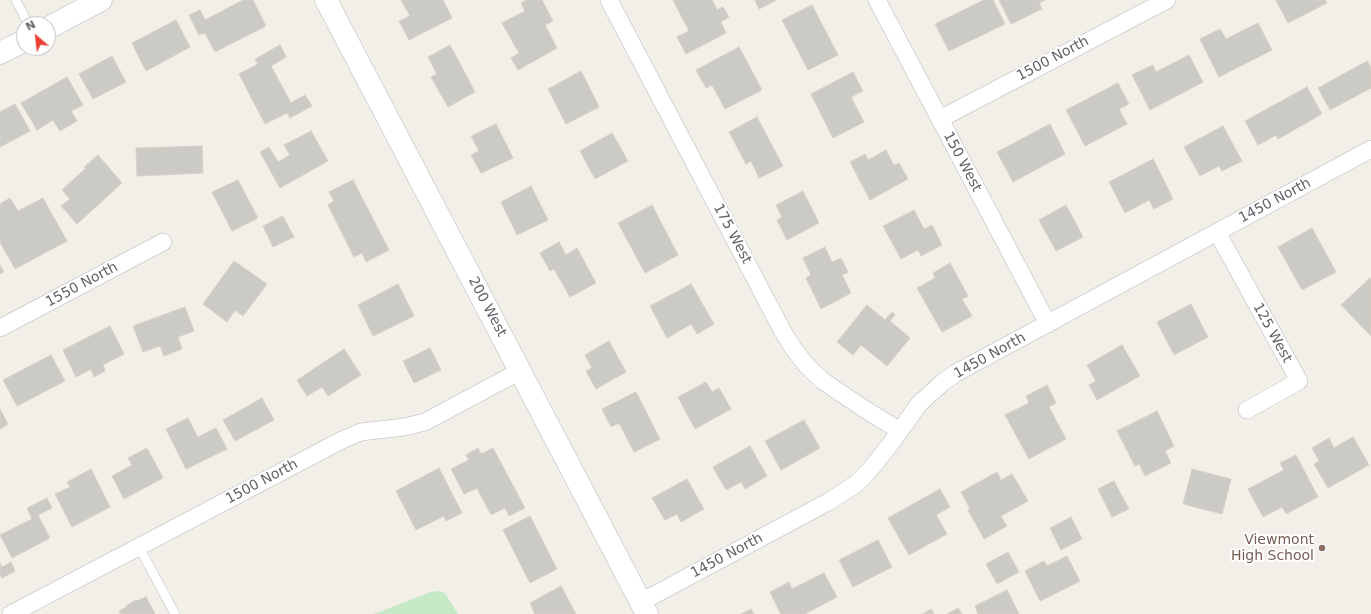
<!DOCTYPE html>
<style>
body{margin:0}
#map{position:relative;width:1371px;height:614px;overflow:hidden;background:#f1efe8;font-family:"DejaVu Sans",sans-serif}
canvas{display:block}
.north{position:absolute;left:16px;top:16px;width:40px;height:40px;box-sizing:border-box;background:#fff;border:1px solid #bfc1c3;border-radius:50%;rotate:332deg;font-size:11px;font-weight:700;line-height:16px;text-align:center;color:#5f6368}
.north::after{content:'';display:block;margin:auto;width:14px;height:18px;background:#ea4335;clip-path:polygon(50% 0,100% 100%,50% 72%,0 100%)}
</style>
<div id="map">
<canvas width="1371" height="614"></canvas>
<div class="north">N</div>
</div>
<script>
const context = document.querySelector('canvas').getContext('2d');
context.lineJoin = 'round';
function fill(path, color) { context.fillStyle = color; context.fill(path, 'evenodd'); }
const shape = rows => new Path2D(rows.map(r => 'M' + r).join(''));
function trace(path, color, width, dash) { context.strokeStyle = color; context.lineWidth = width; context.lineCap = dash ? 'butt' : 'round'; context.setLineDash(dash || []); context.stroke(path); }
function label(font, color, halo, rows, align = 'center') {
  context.font = font + ' "DejaVu Sans",sans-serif'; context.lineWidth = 4; context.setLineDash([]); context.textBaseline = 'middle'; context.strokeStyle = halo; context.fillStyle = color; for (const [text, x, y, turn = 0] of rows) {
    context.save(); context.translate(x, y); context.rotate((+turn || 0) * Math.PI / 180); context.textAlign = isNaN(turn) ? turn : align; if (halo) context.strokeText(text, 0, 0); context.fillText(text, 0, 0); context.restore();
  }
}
fill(shape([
 [440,591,445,593,458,614,374,614,431,592]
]), '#c5e8c5');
const building = shape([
 [243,0,253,0,266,26,215,52,205,33,199,35,189,15,200,10,205,20,243,0],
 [401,0,443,0,452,18,409,40,399,21,410,16,401,0],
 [527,0,542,0,553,21,545,25,557,48,518,70,511,58,519,53,502,23,525,11,521,3,527,0],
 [673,0,712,0,717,10,723,7,729,17,721,22,726,33,686,54,677,37,689,31,673,0],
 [755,0,777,0,759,9,755,0],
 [984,0,993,0,1005,24,949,51,935,24,984,0],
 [999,0,1045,0,1039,3,1042,9,1011,24,999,0],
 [1276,0,1325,0,1327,3,1288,23,1276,0],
 [812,5,838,55,808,70,782,20,812,5],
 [176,20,190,47,146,71,132,43,176,20],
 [1258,23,1272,50,1219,77,1200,39,1220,29,1226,39,1258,23],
 [280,45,286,57,271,66,291,103,305,95,312,106,290,118,287,113,265,124,239,74,258,64,255,59,280,45],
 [450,45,475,92,448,107,431,77,437,74,428,57,450,45],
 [739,47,762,90,725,109,712,85,706,88,696,70,739,47],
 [1189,55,1203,82,1150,110,1132,75,1153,65,1156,72,1189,55],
 [112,56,126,82,93,99,79,74,112,56],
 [1367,61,1371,67,1371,88,1330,110,1318,88,1367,61],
 [581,71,599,107,566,124,548,89,581,71],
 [853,72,863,91,851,97,864,122,833,138,811,94,853,72],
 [67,77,83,105,71,111,77,121,60,131,53,120,37,130,21,103,67,77],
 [1118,83,1129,104,1119,109,1127,124,1085,146,1066,110,1118,83],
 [1307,87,1322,114,1278,139,1276,135,1258,145,1245,121,1307,87],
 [15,104,30,131,0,147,0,112,15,104],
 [757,117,783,166,759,178,751,161,746,164,729,132,757,117],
 [496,124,513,158,481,173,471,155,479,151,471,136,496,124],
 [1050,124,1065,154,1013,182,997,152,1050,124],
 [1223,126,1242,161,1222,171,1219,166,1200,176,1184,147,1223,126],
 [311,131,328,161,280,188,260,152,269,147,278,162,290,155,284,145,311,131],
 [612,133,628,161,595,179,580,151,612,133],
 [202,146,203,173,137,176,136,148,202,146],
 [886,150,894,165,899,163,908,179,870,200,850,162,865,154,868,160,886,150],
 [98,155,122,183,77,224,61,206,70,199,62,190,86,168,84,167,98,155],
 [1153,159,1173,199,1154,209,1149,200,1125,213,1109,182,1153,159],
 [238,180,258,218,232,231,212,192,238,180],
 [353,180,389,250,366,262,362,253,354,257,328,205,334,201,329,192,353,180],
 [531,186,548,220,517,235,501,202,531,186],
 [803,191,819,223,787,240,777,220,782,217,776,205,803,191],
 [10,198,18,211,43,198,67,241,15,269,0,242,0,204,10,198],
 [652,205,678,255,645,273,618,223,652,205],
 [1066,205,1083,237,1056,251,1039,220,1066,205],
 [914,210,924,229,932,225,942,245,921,256,918,250,901,259,883,226,914,210],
 [283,216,294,237,273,247,263,226,283,216],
 [1312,228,1336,272,1302,290,1278,247,1312,228],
 [559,242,566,255,577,248,596,283,570,297,554,269,550,271,540,253,559,242],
 [825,247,832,262,841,258,848,272,842,275,851,293,821,309,806,278,811,275,803,258,825,247],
 [234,261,267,284,243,316,235,310,227,322,203,304,234,261],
 [950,263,968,296,962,299,972,316,942,332,917,288,935,278,933,273,950,263],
 [0,265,4,272,0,274,0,265],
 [1370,278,1371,280,1371,336,1341,305,1370,278],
 [398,284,414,316,373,336,358,305,398,284],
 [691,284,714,324,697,334,691,324,667,338,650,306,691,284],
 [1191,304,1208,337,1174,355,1157,322,1191,304],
 [867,305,885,320,892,312,895,315,890,321,910,338,887,366,861,345,853,355,837,342,867,305],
 [185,307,194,331,178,337,182,349,164,356,160,346,143,352,133,326,185,307],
 [110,326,124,354,103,365,105,371,94,377,91,369,76,377,63,350,110,326],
 [609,341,626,372,596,389,586,371,592,368,585,355,609,341],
 [1122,345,1140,376,1097,400,1089,385,1096,381,1087,365,1122,345],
 [430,348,441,370,414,383,403,361,430,348],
 [344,349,361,375,328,396,322,387,307,396,297,380,344,349],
 [51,355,65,381,17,406,3,380,51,355],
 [706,382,712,392,719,388,731,409,695,429,678,397,706,382],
 [1047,385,1056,403,1049,407,1066,439,1029,459,1005,415,1029,403,1026,396,1047,385],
 [636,392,660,439,634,452,619,423,611,427,602,409,636,392],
 [262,398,274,420,235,441,223,420,262,398],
 [0,409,8,424,0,429,0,409],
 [1157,411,1174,446,1165,451,1171,463,1145,476,1139,464,1135,466,1117,431,1157,411],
 [188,418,198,437,216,428,227,449,186,469,166,429,188,418],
 [804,420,820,448,781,470,765,441,804,420],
 [1353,437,1369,465,1328,488,1314,464,1319,461,1312,448,1329,438,1334,448,1353,437],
 [750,446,767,476,745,489,741,482,726,490,713,467,750,446],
 [147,448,163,478,124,499,112,476,132,465,128,458,147,448],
 [478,448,481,454,493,448,525,508,509,516,505,508,491,515,477,488,464,494,451,469,469,460,466,455,478,448],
 [1296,455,1318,497,1286,514,1282,507,1263,517,1248,489,1284,470,1280,463,1296,455],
 [439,468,462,513,446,521,444,516,416,530,396,491,439,468],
 [91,469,110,507,72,527,55,494,70,487,67,482,91,469],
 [1192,469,1231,479,1222,514,1183,504,1192,469],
 [997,472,1001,480,1012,474,1028,501,1001,516,1007,526,984,539,968,510,970,509,961,492,997,472],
 [687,479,704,509,681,522,677,514,665,520,652,498,687,479],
 [1114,481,1129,509,1112,517,1098,489,1114,481],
 [940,489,950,507,936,515,947,534,909,555,888,518,940,489],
 [47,498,52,508,38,515,50,538,12,558,0,535,32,519,27,508,47,498],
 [530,516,557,569,530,583,503,530,530,516],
 [1071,517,1082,539,1061,550,1050,528,1071,517],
 [878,540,892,567,853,587,839,560,878,540],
 [1008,552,1019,572,997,584,986,564,1008,552],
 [1067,556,1080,581,1040,601,1025,571,1044,561,1047,566,1067,556],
 [11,562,15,571,2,578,0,575,0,563,2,567,11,562],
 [824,573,837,597,805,614,781,614,770,592,789,582,792,589,824,573],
 [561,586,576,614,535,614,530,603,561,586],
 [1007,590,1019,614,978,614,975,606,1007,590],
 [146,597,155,614,121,614,119,611,128,606,127,605,136,600,137,601,146,597],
 [958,608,962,614,947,614,958,608],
 [751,609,754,614,741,614,751,609],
 [931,609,934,614,923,614,931,609]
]);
fill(building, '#cccac5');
trace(building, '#d6d1c6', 1);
const service = shape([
 [16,0,28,24],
 [139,547,175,614]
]);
const minor = shape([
 [609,0,782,330,793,348,807,366,823,381,866,410,900,431],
 [877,0,1048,324],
 [940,119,1167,0],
 [1217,232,1299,381,1247,410],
 [0,328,163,242],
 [641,602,828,502,856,484,869,471,889,446,919,404,942,383,956,373,1371,149],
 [11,614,342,440,361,432,404,427,425,422,520,371]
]);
const tertiary = shape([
 [48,28,101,0],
 [0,53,24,41]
]);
const secondary = shape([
 [326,0,647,614]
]);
trace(service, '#b5b8bc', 10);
trace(minor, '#b5b8bc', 18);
trace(tertiary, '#b5b8bc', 23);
trace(secondary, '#b6babf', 23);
trace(service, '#fff', 9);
trace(minor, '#fff', 17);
trace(tertiary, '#fff', 22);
trace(secondary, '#fff', 22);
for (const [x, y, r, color] of [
 [1322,548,4,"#8d6e63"]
]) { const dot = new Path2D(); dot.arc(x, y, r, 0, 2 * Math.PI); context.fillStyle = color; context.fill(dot); trace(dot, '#fff', 1.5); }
label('14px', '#5f6368', '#fff', [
 ["1500 North",1053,59,-28],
 ["150 West",962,162,62],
 ["1450 North",1275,201,-28],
 ["175 West",732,234,62],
 ["1550 North",82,285,-28],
 ["200 West",487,307,62],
 ["125 West",1272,333,61],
 ["1450 North",990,356,-29],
 ["1500 North",262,482,-28],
 ["1450 North",727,556,-28]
]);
label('14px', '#785e54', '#fff', [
 ["Viewmont",1314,540],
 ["High School",1314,556]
], 'right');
</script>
